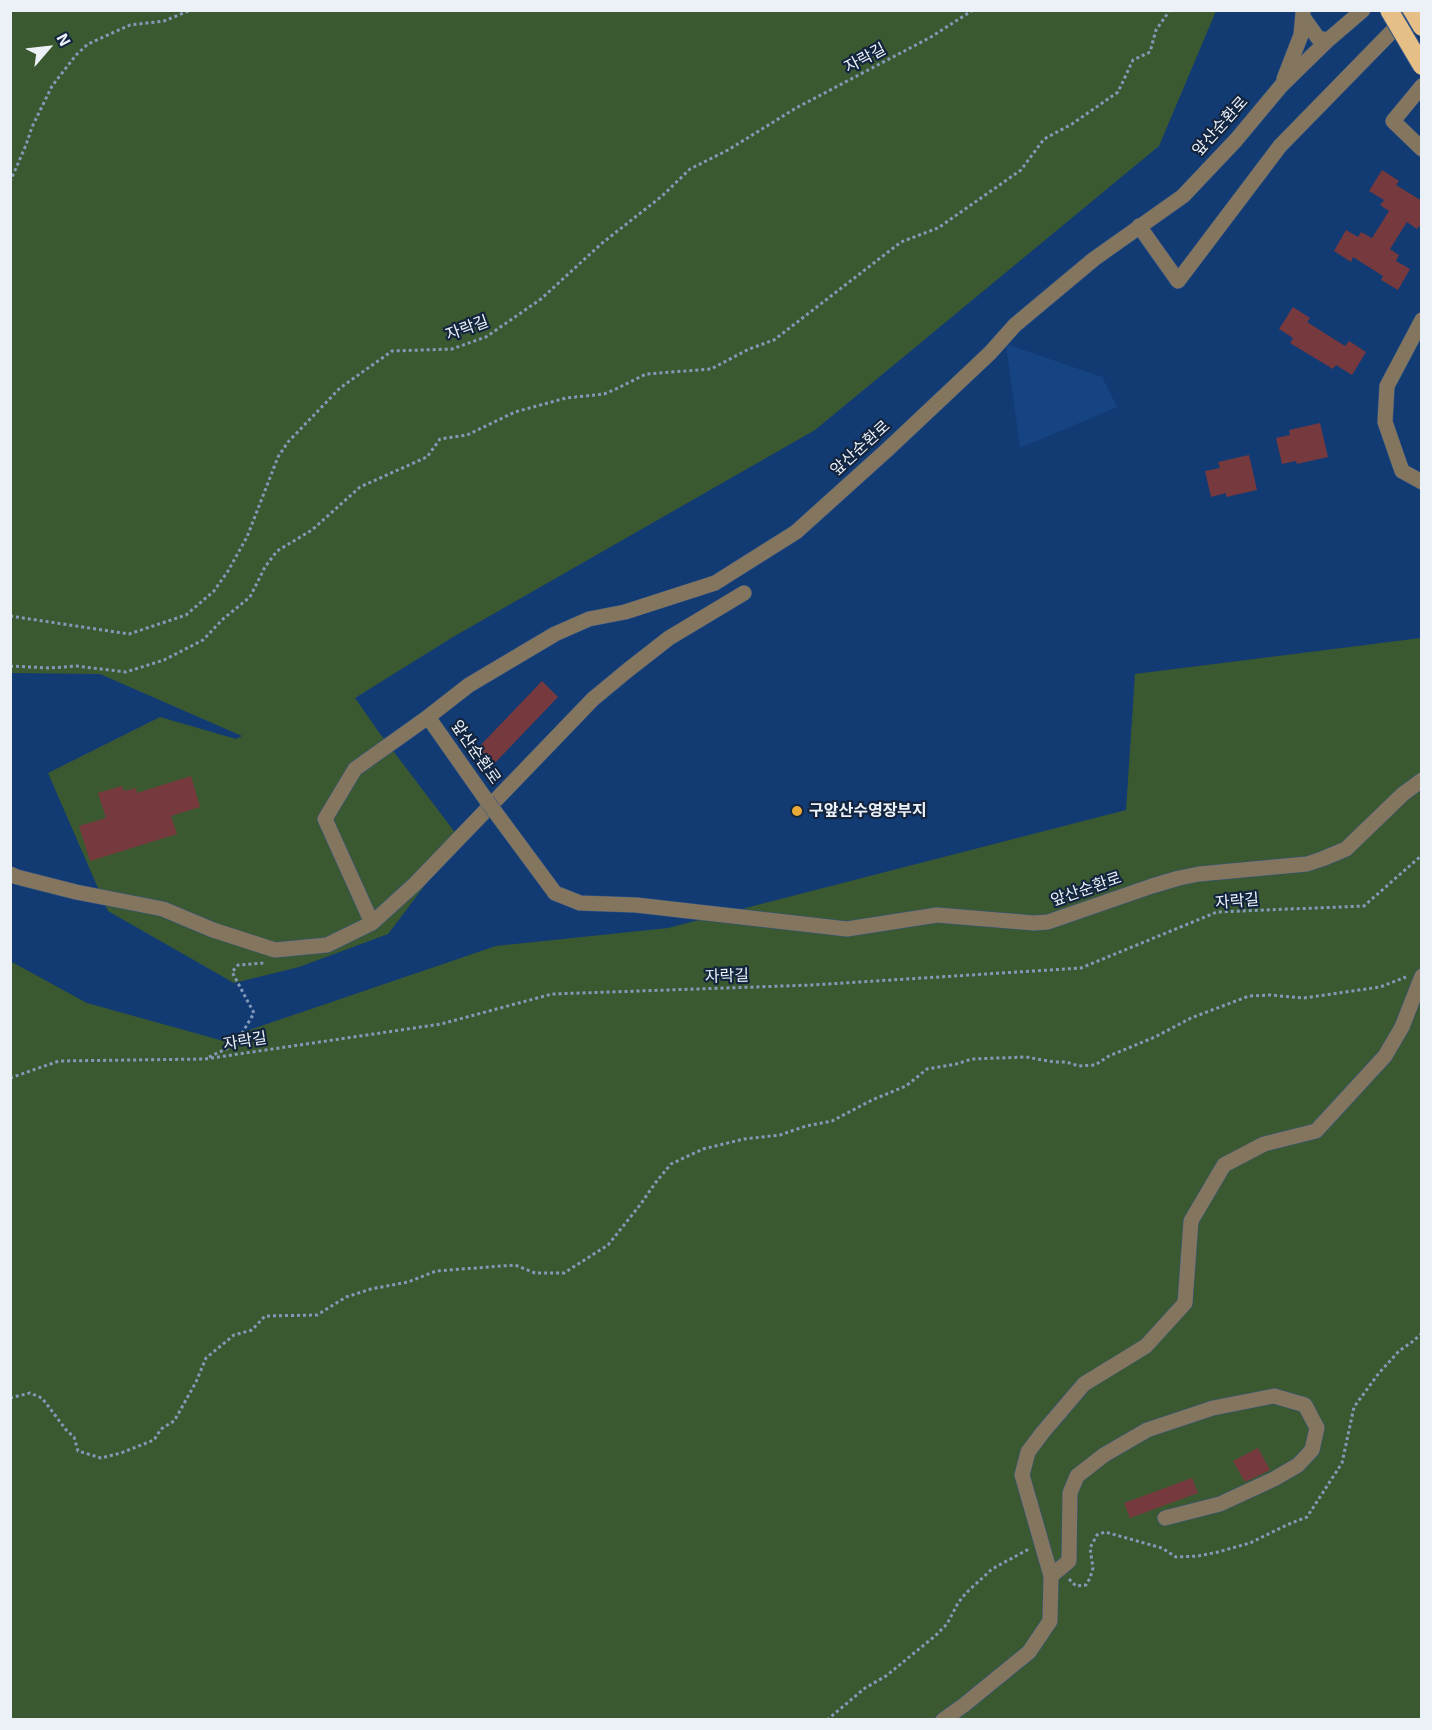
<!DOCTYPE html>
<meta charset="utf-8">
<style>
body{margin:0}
#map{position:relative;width:1432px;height:1730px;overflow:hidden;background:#123b74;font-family:"Exo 2",sans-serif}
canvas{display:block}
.frame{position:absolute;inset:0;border:12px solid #ecf1f8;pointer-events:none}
.north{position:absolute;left:18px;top:18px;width:60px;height:60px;-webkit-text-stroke:4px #12243e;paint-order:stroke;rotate:62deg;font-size:16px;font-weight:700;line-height:24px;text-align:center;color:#ecf1f8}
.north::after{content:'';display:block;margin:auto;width:21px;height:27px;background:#ecf1f8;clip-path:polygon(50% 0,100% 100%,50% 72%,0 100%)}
</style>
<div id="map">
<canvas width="1432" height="1730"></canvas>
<div class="frame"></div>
<div class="north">N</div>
</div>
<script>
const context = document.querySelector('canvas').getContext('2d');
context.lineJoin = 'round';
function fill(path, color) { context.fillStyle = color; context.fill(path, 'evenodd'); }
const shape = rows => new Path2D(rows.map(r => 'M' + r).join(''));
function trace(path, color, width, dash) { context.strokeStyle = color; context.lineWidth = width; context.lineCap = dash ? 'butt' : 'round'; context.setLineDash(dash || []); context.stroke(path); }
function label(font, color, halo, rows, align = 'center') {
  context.font = font + ' "Exo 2","Noto Sans KR",sans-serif'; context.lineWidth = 4.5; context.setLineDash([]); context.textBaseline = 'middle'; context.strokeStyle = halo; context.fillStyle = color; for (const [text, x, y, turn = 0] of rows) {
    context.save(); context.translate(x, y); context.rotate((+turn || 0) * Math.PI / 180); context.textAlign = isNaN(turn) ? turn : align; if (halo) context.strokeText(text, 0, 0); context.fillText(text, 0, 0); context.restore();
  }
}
fill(shape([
 [1006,344,1102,377,1117,407,1020,448]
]), '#164483');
fill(shape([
 [11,11,1216,11,1159,146,815,430,453,637,355,698,378,731,460,839,388,934,299,967,234,983,108,911,48,773,160,717,236,739,242,736,100,674,11,673],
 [1421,638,1421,1719,11,1719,10,961,87,1003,220,1040,496,946,668,928,1126,810,1135,674]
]), '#3b5930');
fill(shape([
 [1382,170,1399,181,1396,185,1422,201,1422,223,1417,229,1407,222,1390,249,1399,255,1396,261,1410,269,1398,290,1381,280,1383,276,1353,257,1351,262,1334,251,1346,230,1358,237,1361,232,1372,238,1389,211,1380,205,1384,200,1369,191],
 [1293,307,1310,318,1307,322,1345,346,1349,341,1366,352,1352,375,1336,365,1333,369,1290,343,1293,338,1279,329],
 [1320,423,1328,457,1297,464,1296,461,1282,464,1276,438,1290,435,1289,430],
 [1249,455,1257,490,1226,497,1226,493,1211,497,1205,471,1220,468,1218,462],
 [542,681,558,697,491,767,475,751],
 [191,776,200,807,171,816,177,834,90,861,79,826,106,818,98,793,122,786,124,791,136,788,137,793],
 [1258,1448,1270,1470,1245,1482,1233,1461],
 [1192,1478,1198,1493,1130,1518,1124,1503]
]), '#76393d');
const minor = shape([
 [1303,17,1318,38,1328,40,1363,10],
 [1284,79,1301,35,1303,13],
 [1422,86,1393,121,1422,149],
 [1139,226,1178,281,1280,146,1406,17],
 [1422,320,1387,386,1385,422,1402,471,1422,482],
 [487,801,428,717,469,685,555,634,589,619,625,612,715,583,796,532,887,450,990,353,1015,325,1094,259,1183,196,1236,140,1281,86,1328,40],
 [10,874,17,877,76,892,163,909,213,930,275,950,327,945,372,923,325,819,355,769,428,717],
 [555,893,580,903,636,905,847,929,937,915,1034,923,1048,922,1152,886,1179,878,1199,874,1307,864,1322,859,1346,849,1403,794,1422,780],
 [372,923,415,884,593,699,628,670,669,638,744,593],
 [1051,1576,1069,1561,1070,1493,1077,1476,1104,1455,1147,1430,1213,1408,1274,1396,1305,1405,1317,1428,1312,1450,1298,1465,1274,1479,1220,1504,1165,1518],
 [943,1720,964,1705,1029,1652,1050,1621,1051,1576,1022,1475,1028,1452,1043,1432,1084,1384,1146,1346,1185,1303,1191,1221,1224,1165,1264,1144,1316,1131,1385,1056,1402,1027,1422,976]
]);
trace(minor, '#315486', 16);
trace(shape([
 [10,182,26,145,32,127,52,86,76,55,88,44,130,25,164,21,191,10],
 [10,616,129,634,186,615,214,591,228,571,247,537,278,457,288,442,340,388,392,351,452,349,486,337,541,299,601,244,662,196,690,169,728,150,796,108,931,37,973,10],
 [10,666,50,668,76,666,126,672,164,660,203,640,223,619,250,597,265,567,277,551,312,530,360,487,427,457,440,439,467,435,515,412,566,398,604,394,616,389,646,374,711,369,749,349,774,340,901,242,938,228,1021,170,1044,139,1072,124,1118,92,1133,60,1150,52,1156,30,1170,10],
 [209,1057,235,1045,254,1013,232,972,238,965,265,963],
 [10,1078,59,1061,205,1059,441,1024,552,994,812,985,1081,968,1217,912,1364,906,1422,855],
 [10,1398,30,1393,42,1398,67,1431,74,1437,78,1451,101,1458,121,1453,154,1440,161,1429,174,1421,177,1416,196,1382,206,1358,234,1335,252,1330,265,1316,317,1315,346,1297,371,1289,408,1282,436,1271,515,1265,535,1273,564,1273,608,1245,640,1205,656,1182,671,1164,703,1149,744,1139,780,1135,806,1126,832,1121,872,1100,906,1086,927,1069,956,1064,972,1059,1026,1057,1054,1062,1066,1062,1079,1066,1095,1065,1109,1056,1155,1037,1191,1018,1249,996,1270,995,1304,998,1380,987,1406,977],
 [1069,1579,1076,1586,1086,1585,1090,1578,1093,1568,1090,1548,1097,1535,1105,1532,1162,1548,1176,1557,1198,1556,1218,1552,1250,1543,1289,1524,1307,1517,1342,1463,1354,1407,1379,1373,1399,1351,1412,1342,1422,1333],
 [827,1720,865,1688,886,1676,935,1636,947,1624,958,1603,966,1593,992,1569,1029,1549]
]), '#8399b8', 3, [3, 3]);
trace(minor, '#84755e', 15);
const minorBridge = shape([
 [487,801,555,893]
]);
const highwayBridge = shape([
 [1389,10,1422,66],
 [1412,10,1422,27]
]);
trace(minorBridge, '#315486', 16, []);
trace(highwayBridge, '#315486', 20, []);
trace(minorBridge, '#84755e', 15);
trace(highwayBridge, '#e5bf86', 18);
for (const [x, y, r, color] of [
 [797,811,6,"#eaaa38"]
]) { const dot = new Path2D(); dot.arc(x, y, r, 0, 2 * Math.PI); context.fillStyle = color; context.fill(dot); trace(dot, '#12243e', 2); }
label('16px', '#ecf1f8', '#12243e', [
 ["자락길",865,58,-28],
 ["앞산순환로",1220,126,-48],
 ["자락길",467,328,-20],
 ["앞산순환로",860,448,-42],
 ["앞산순환로",476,752,55],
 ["앞산순환로",1086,889,-19],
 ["자락길",1237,901,-5],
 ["자락길",727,976,-2],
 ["자락길",245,1041,-9]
]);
label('bold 16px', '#ecf1f8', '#12243e', [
 ["구앞산수영장부지",809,811]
], 'left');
</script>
